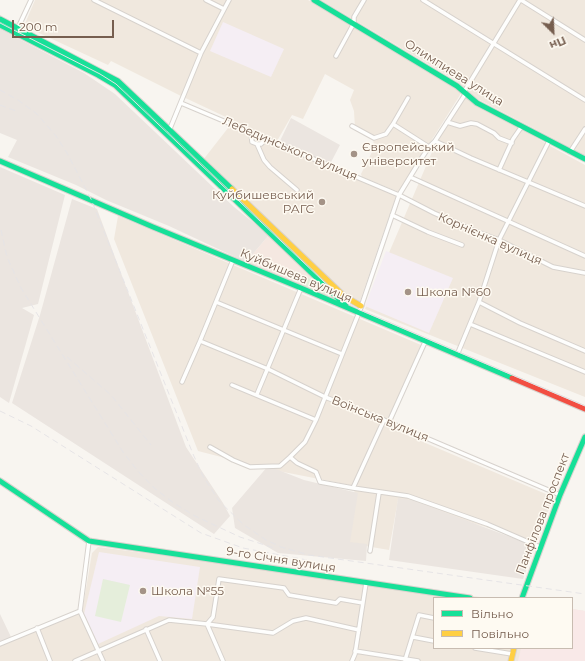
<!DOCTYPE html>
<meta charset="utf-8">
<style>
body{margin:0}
#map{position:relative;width:585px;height:661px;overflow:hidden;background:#f8f5f0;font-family:Montserrat,sans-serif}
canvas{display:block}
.legend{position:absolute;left:433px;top:597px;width:140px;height:52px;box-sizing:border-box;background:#fefaf2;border:1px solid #c8bcb1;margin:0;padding:5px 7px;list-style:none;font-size:12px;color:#765e4f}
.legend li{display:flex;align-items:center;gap:8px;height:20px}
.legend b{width:20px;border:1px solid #c8bcb1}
.north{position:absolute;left:533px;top:12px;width:40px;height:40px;-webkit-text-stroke:3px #fefaf2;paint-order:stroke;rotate:156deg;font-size:11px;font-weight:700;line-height:16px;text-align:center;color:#765e4f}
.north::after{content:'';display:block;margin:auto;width:14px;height:18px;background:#765e4f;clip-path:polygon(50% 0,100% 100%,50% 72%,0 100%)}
.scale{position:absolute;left:12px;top:20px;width:102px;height:18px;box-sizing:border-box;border:2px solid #765e4f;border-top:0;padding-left:5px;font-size:12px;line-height:14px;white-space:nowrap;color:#765e4f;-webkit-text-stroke:3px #fefaf2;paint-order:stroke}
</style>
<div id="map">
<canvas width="585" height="661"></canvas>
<ul class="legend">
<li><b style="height:5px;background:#16e098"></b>Вільно</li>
<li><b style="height:5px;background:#ffcf43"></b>Повільно</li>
</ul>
<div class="north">Пн</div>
<div class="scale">200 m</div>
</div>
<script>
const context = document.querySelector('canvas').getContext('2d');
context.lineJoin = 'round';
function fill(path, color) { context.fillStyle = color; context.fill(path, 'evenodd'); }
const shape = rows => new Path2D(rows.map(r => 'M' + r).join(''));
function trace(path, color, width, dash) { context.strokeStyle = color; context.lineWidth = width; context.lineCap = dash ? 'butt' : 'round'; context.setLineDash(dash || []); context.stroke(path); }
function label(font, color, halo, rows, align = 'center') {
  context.font = font + ' Montserrat,sans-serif'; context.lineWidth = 3; context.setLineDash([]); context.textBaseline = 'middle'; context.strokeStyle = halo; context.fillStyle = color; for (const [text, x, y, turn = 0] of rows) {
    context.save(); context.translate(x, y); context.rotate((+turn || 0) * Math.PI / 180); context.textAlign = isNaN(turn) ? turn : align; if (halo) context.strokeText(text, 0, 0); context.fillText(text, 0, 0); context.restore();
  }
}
fill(shape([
 [35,0,308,0,454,85,460,90,460,95,399,192,362,177,361,174,374,148,373,137,355,128,354,111,350,100,354,90,325,74,303,119,292,115,277,141,179,95,111,61,108,65,24,26],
 [321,0,585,0,585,155,476,98,457,81],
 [465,95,552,147,585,165,585,397,365,309,435,145],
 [232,126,396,196,359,304,344,296,203,160,228,128],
 [118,216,421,345,390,428,553,497,537,543,398,500,389,550,348,543,355,486,268,469,198,451,114,239],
 [98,547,488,598,434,598,434,648,572,648,572,609,585,611,585,661,0,661,0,646,82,612,92,553]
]), '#f0e8de');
fill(shape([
 [269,235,313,279,307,278,302,286,246,262]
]), '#f5e8e1');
fill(shape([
 [0,29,84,73,115,94,234,207,269,235,246,262,169,226,106,200,76,185,8,157,17,140,0,133],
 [291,118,340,145,329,166,279,143],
 [0,167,65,195,38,304,22,308,34,315,9,403,0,397],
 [72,199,97,209,186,447,223,503,230,516,214,534,12,403,40,315],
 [268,466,304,480,358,493,350,542,367,544,366,561,278,553,235,528,232,508],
 [398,498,412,500,513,538,535,547,523,579,389,560],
 [0,614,11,637,0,642]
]), '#ebe5e0');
fill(shape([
 [223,22,284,49,271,77,210,51],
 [386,251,453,278,429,333,365,306],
 [99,552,200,567,192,619,159,616,98,644,84,614]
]), '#f5eef4');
fill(shape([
 [572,609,585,611,585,661,518,661,521,648,572,648]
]), '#f9e9e8');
fill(shape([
 [307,278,313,279,329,294,328,295,327,297,302,286],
 [103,579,130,585,121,622,95,616]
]), '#e5eedb');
const street = shape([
 [94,0,201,53],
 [206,0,224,9],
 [423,0,585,100],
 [521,0,585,40],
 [17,30,31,0],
 [336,56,354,23,354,17,364,0],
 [464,92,520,0],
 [181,103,399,195,434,213,470,229,499,240,553,267,585,273],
 [447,122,460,126,471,123,477,124,494,133,499,138,512,143],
 [393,124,408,98],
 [352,126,374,138,386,134,393,124,429,147],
 [169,131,201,53,229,0],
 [251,133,252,142,257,144],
 [266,139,261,144,257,144,264,160,270,167,297,190],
 [435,141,471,158,585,206],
 [570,152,585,129],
 [499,170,513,139,522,126],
 [410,177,585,256],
 [392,215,428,232,462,245],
 [216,302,342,354],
 [479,302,520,323,585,351],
 [470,324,585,372],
 [200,341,268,369,325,397,384,420,560,495],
 [457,355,479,302,499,240,549,141],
 [182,382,200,341,233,260],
 [257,394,301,288],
 [316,420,360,310,399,195,421,159,429,147,435,141,466,93],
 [389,422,425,342],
 [210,447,233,460,250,467,280,466,290,457,305,442,316,420,232,385],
 [290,457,297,463,316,472,320,482,353,488,408,496,487,524,540,547],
 [353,488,384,420],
 [89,541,80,611,103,661],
 [370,551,379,493],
 [207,624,213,617,219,579,284,588,289,595,336,603,340,599,363,603],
 [207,624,223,661],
 [37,628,50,661],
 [146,629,160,661],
 [413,637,434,641],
 [0,644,80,611],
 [475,648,512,654],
 [355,651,418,661],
 [405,660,419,615,434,618],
 [75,661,169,620,207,624,273,633,293,621,306,618,359,630],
 [352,661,355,654,366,583]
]);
const fast = shape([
 [314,0,457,86,477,103,585,159],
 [0,19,118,81,232,189,232,197],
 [0,25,98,75,115,85,346,306],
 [0,161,153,227,301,288,512,378],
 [0,481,89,541,470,598],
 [522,598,560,495,585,437]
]);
const slow = shape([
 [232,189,344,296,361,306],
 [511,661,514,648]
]);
const jam = shape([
 [512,378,585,409]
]);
trace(street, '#d7d2cd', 5.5);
trace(fast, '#d8d2cd', 7);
trace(slow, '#d8d2cd', 7);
trace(jam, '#d8d2cd', 7);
trace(street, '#fefefd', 3.5);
trace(fast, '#16e098', 5);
trace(slow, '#ffcf43', 5);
trace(jam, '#f24e42', 5);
trace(shape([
 [0,23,100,74,116,84,343,300,360,310,585,406]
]), '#e6e4e6', 1);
trace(shape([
 [0,90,18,100,37,114,56,136,67,153,91,199,193,454,203,476,219,501,244,525,266,540,281,547,309,555,585,594],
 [0,105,16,111],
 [1,230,7,257,21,288,123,452,137,470,153,487,175,504,195,516,240,537,274,548],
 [67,357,111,395,151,445],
 [0,411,31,426,201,533,243,548,307,560]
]), '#e6e4e6', 1, [6, 4]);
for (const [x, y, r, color] of [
 [354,154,4,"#a49387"],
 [322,202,4,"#a49387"],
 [408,292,4,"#a49387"],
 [143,591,4,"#a49387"]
]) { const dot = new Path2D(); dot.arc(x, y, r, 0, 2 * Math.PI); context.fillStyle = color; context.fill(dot); trace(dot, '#fefaf2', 1.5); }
label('12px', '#765e4f', '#fefaf2', [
 ["Олимпиева улица",454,73,32],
 ["Лебединського вулиця",290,149,23],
 ["Корнієнка вулиця",490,239,24],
 ["Куйбишева вулиця",296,276,23],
 ["Воїнська вулиця",380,419,22],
 ["Панфілова проспект",543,514,-69],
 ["9-го Січня вулиця",281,560,9]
]);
label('12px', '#765e4f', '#fefaf2', [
 ["Європейський",362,147],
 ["університет",362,161],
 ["Куйбишевський",314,195,"right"],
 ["РАГС",314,209,"right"],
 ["Школа №60",416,292],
 ["Школа №55",151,591]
], 'left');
</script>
